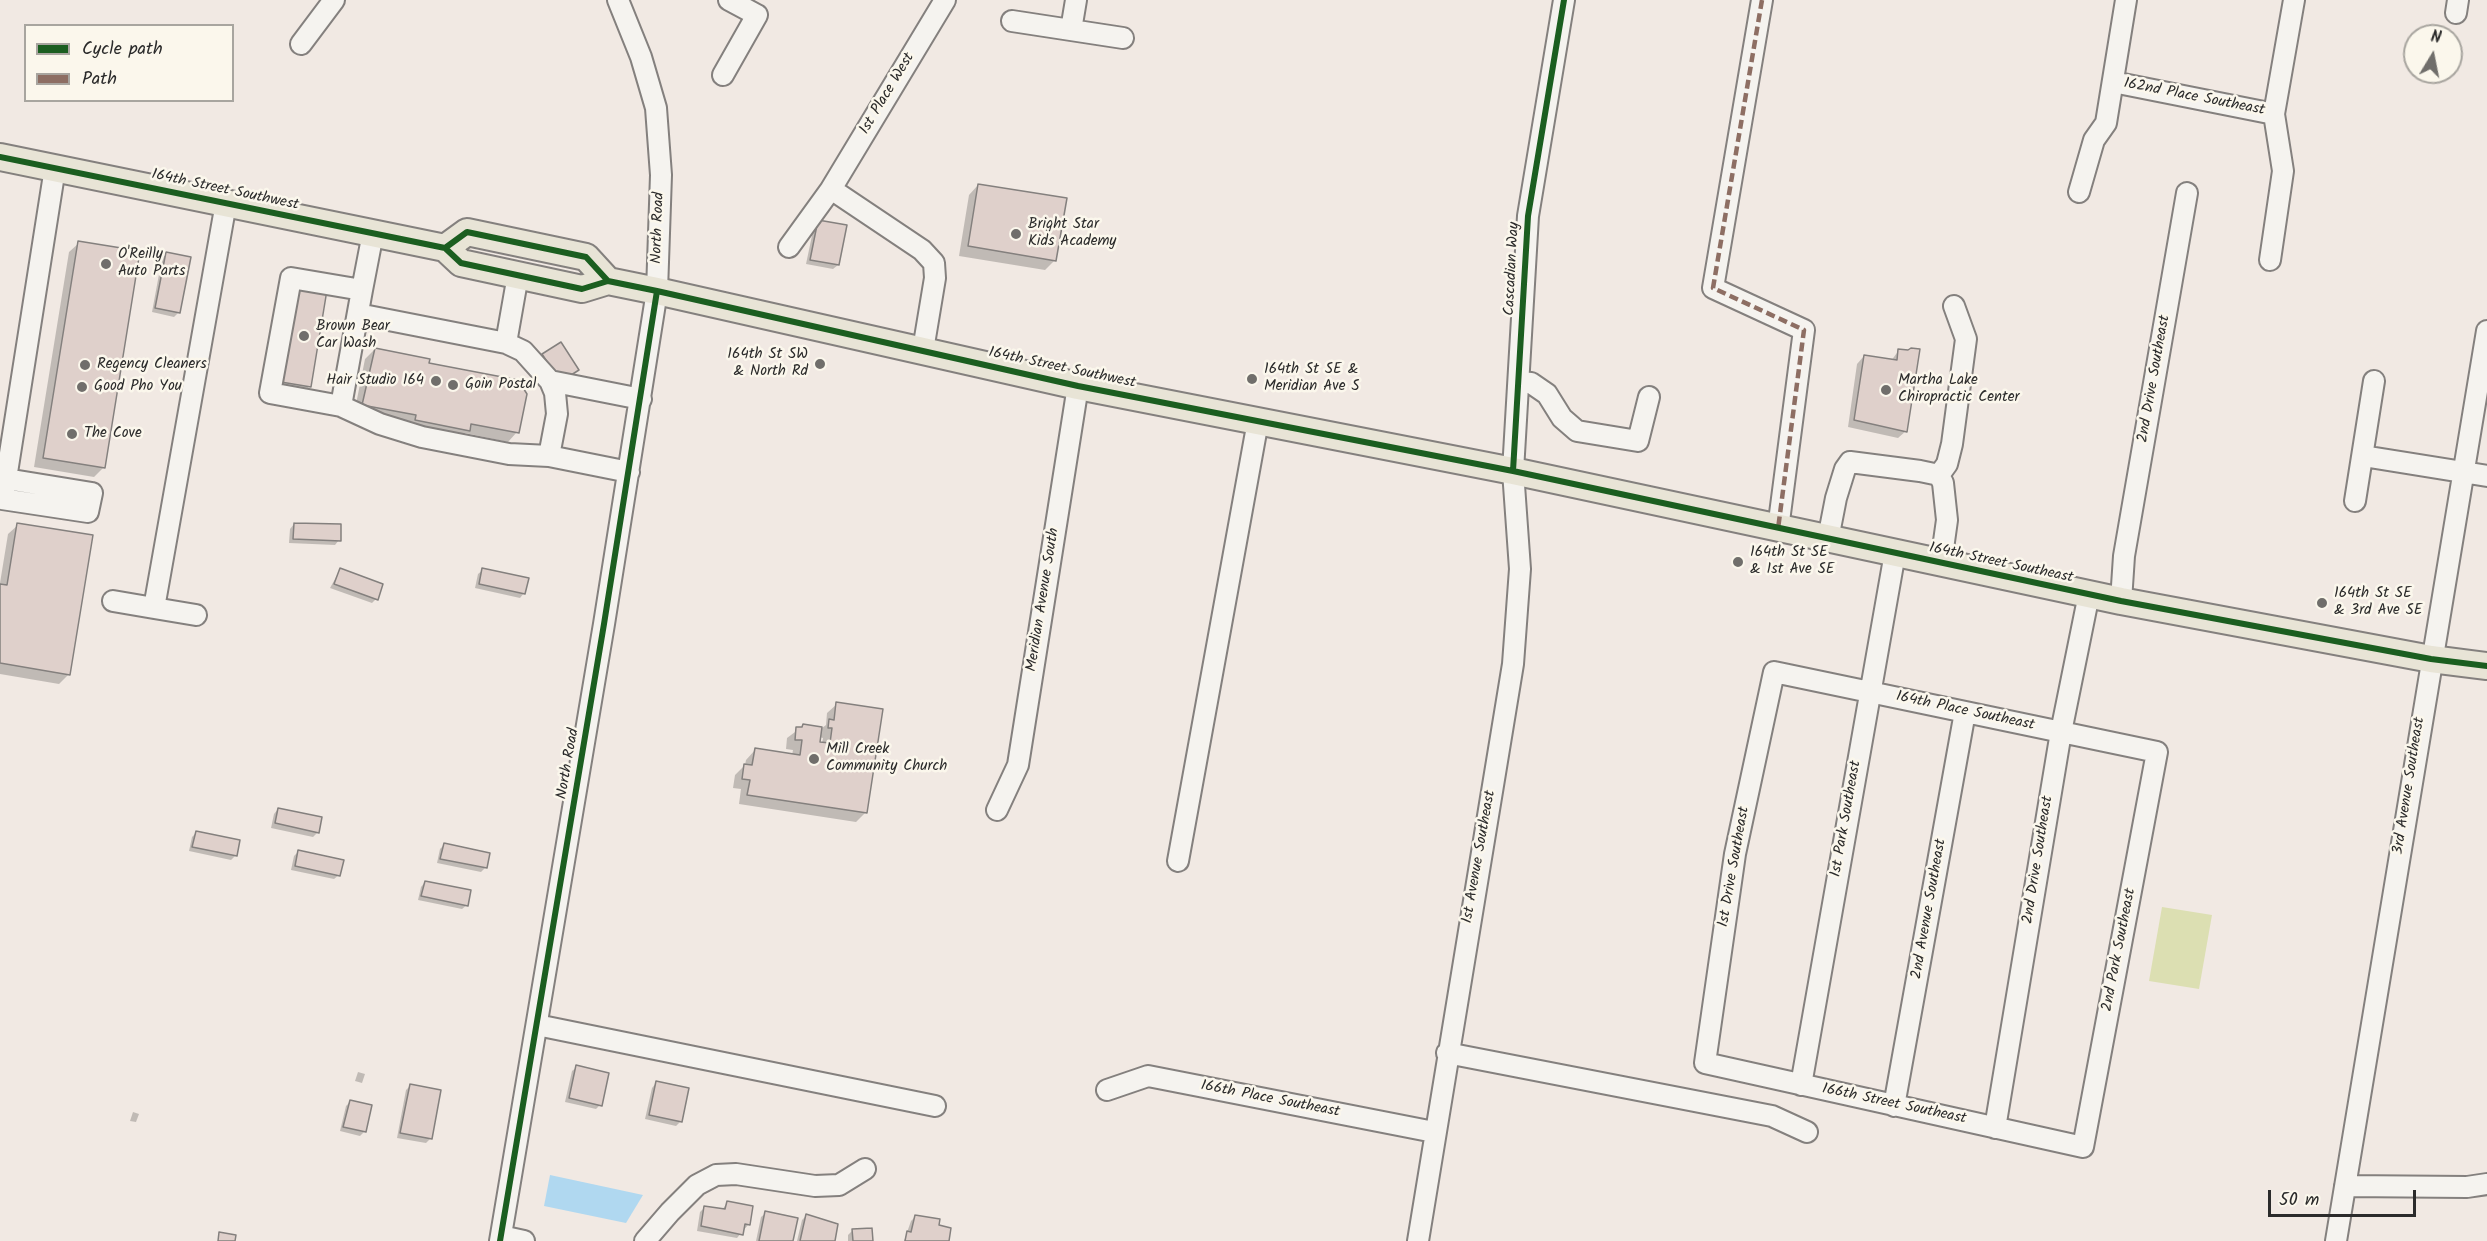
<!DOCTYPE html>
<style>
body{margin:0}
#map{position:relative;width:2487px;height:1241px;overflow:hidden;background:#f1e9e3;font-family:Kalam,sans-serif}
canvas{display:block}
.legend{position:absolute;left:24px;top:24px;width:210px;height:78px;box-sizing:border-box;background:#fbf7ec;border:2px solid #a8a59f;margin:0;padding:8px 10px;list-style:none;font-size:18px;color:#2b2b2b}
.legend li{display:flex;align-items:center;gap:12px;height:30px}
.legend b{width:30px;border:2px solid #a8a59f}
.north{position:absolute;left:2403px;top:24px;width:60px;height:60px;box-sizing:border-box;background:#fbf7ec;border:2px solid #a8a59f;border-radius:50%;rotate:10deg;font-size:16px;font-weight:700;line-height:24px;text-align:center;color:#2b2b2b}
.north::after{content:'';display:block;margin:auto;width:21px;height:27px;background:#706e6b;clip-path:polygon(50% 0,100% 100%,50% 72%,0 100%)}
.scale{position:absolute;left:2268px;top:1190px;width:148px;height:27px;box-sizing:border-box;border:3px solid #2b2b2b;border-top:0;padding-left:8px;font-size:18px;line-height:21px;white-space:nowrap;color:#2b2b2b;-webkit-text-stroke:4px #fbf7ec;paint-order:stroke}
</style>
<div id="map">
<canvas width="2487" height="1241"></canvas>
<ul class="legend">
<li><b style="height:8px;background:#1b5e20"></b>Cycle path</li>
<li><b style="height:8px;background:#8d6e63"></b>Path</li>
</ul>
<div class="north">N</div>
<div class="scale">50 m</div>
</div>
<script>
const context = document.querySelector('canvas').getContext('2d');
context.lineJoin = 'round';
function fill(path, color) { context.fillStyle = color; context.fill(path, 'evenodd'); }
const shape = rows => new Path2D(rows.map(r => 'M' + r).join(''));
function trace(path, color, width, dash) { context.strokeStyle = color; context.lineWidth = width; context.lineCap = dash ? 'butt' : 'round'; context.setLineDash(dash || []); context.stroke(path); }
function label(font, color, halo, rows, align = 'center') {
  context.font = font + ' Kalam,sans-serif'; context.lineWidth = 5; context.setLineDash([]); context.textBaseline = 'middle'; context.strokeStyle = halo; context.fillStyle = color; for (const [text, x, y, turn = 0] of rows) {
    context.save(); context.translate(x, y); context.rotate((+turn || 0) * Math.PI / 180); context.textAlign = isNaN(turn) ? turn : align; if (halo) context.strokeText(text, 0, 0); context.fillText(text, 0, 0); context.restore();
  }
}
fill(shape([
 [2162,907,2212,915,2199,989,2149,981]
]), '#dcdfb2');
fill(shape([
 [550,1175,643,1195,626,1223,544,1206]
]), '#b0d8f0');
fill(shape([
 [978,185,1055,260,1045,270,959,256,969,195],
 [818,221,838,265,833,269,806,264,814,226],
 [79,243,104,467,94,477,34,467,69,252],
 [167,254,179,312,174,317,152,312,162,258],
 [326,291,310,386,302,393,275,388],
 [375,349,427,364,517,432,508,442,465,433,459,440,354,414,365,359],
 [1899,350,1906,431,1898,438,1848,427,1857,364,1864,356,1891,361],
 [294,524,339,540,335,545,289,543,290,529],
 [18,525,69,674,59,684,0,674,0,583,8,534],
 [340,570,376,599,372,603,330,588],
 [483,570,524,593,520,598,475,588,478,574],
 [837,704,866,812,856,822,739,804,741,789,733,788,735,775,745,765,746,760,755,750,792,755,793,750,786,749,787,738,803,726,822,728,826,725,827,713],
 [819,737,823,738,822,744,818,743],
 [278,809,318,832,313,837,271,828,274,814],
 [196,833,236,855,231,860,189,851,192,837],
 [444,845,489,854,485,868,481,872,437,863,440,849],
 [298,852,339,875,334,879,291,870,294,856],
 [425,882,467,905,462,909,418,900,421,887],
 [577,1067,600,1105,596,1109,565,1102,572,1071],
 [358,1072,365,1074,362,1083,355,1081],
 [656,1083,681,1121,676,1126,645,1119,652,1088],
 [411,1085,430,1139,426,1143,397,1138,406,1090],
 [350,1102,364,1132,360,1136,340,1131,346,1106],
 [133,1112,139,1114,136,1122,130,1121],
 [727,1203,748,1225,737,1238,697,1231,700,1212,705,1207,722,1210],
 [766,1213,792,1241,756,1241,761,1217],
 [806,1216,834,1241,797,1241,802,1220],
 [915,1217,937,1226,947,1241,904,1241,911,1221],
 [852,1231,871,1241,848,1241,848,1235]
]), '#0003');
const building = shape([
 [978,184,1067,198,1056,261,968,246,978,184],
 [818,220,847,225,839,265,810,260,818,220],
 [78,241,140,251,105,468,43,458,78,241],
 [166,252,191,257,180,313,155,308,166,252],
 [298,285,327,290,311,387,281,382,298,285],
 [561,342,579,370,560,382,542,354,561,342],
 [375,348,430,359,429,363,518,380,527,394,519,433,471,424,470,431,415,420,416,415,362,405,375,348],
 [1911,348,1920,349,1907,432,1854,420,1864,355,1897,360,1898,349,1908,350,1911,348],
 [17,523,93,535,70,675,0,663,0,584,7,585,17,523],
 [294,523,341,524,341,541,293,539,294,523],
 [340,568,383,584,378,600,334,584,340,568],
 [482,568,529,578,525,594,479,584,482,568],
 [836,702,883,709,867,813,747,795,750,780,742,779,744,764,752,765,755,748,800,755,802,740,795,740,796,727,802,727,803,724,822,727,820,742,830,743,832,728,828,728,829,719,834,720,836,702],
 [278,808,322,817,319,833,275,823,278,808],
 [196,831,240,840,237,856,192,847,196,831],
 [444,843,490,853,487,868,440,859,444,843],
 [298,850,344,860,340,876,295,866,298,850],
 [425,881,471,890,468,906,421,896,425,881],
 [576,1065,609,1073,602,1106,569,1098,576,1065],
 [656,1081,689,1088,682,1122,649,1115,656,1081],
 [410,1084,441,1090,432,1139,400,1133,410,1084],
 [350,1100,372,1105,366,1132,343,1127,350,1100],
 [727,1201,753,1206,750,1225,745,1224,743,1235,701,1226,704,1206,725,1209,727,1201],
 [765,1211,798,1218,793,1241,759,1241,765,1211],
 [806,1214,838,1224,835,1241,800,1241,806,1214],
 [915,1215,940,1219,939,1225,951,1228,949,1241,905,1241,907,1231,911,1232,915,1215],
 [872,1228,873,1241,853,1241,852,1229,872,1228],
 [219,1232,236,1235,235,1241,218,1241,219,1232]
]);
fill(building, '#dfd0cb');
trace(building, '#84807e', 1.5);
const minor = shape([
 [1762,0,1713,288,1804,330,1778,529],
 [2456,13,2458,0],
 [1012,21,1123,38],
 [1071,30,1076,0],
 [301,44,334,0],
 [723,75,757,15,729,0],
 [2113,82,2274,114],
 [2079,192,2094,140,2106,123,2126,0],
 [789,247,831,189],
 [2270,260,2283,171,2274,114,2294,0],
 [362,290,341,406,270,393,291,278,362,290,373,233],
 [358,314,506,343,518,275],
 [506,343,523,351,550,381,641,399],
 [923,350,935,278,934,263,922,250,831,189,945,0],
 [550,381,555,393,557,414,549,456,629,472],
 [1519,382,1531,383,1547,394,1562,418,1577,431,1638,441,1649,397],
 [341,406,380,424,422,437,509,454,549,456],
 [2363,456,2487,476],
 [1939,475,1947,464,1952,444,1966,339,1954,306],
 [6,479,2,499,88,512,92,493,6,479,55,168],
 [2355,501,2374,381],
 [1828,539,1836,498,1845,469,1850,462,1920,471,1939,475,1943,483,1947,520,1941,563],
 [113,601,154,608],
 [2121,601,2124,556,2187,193],
 [196,615,154,608,226,203],
 [1774,672,2157,752,2083,1147,1705,1063,1735,854,1774,672],
 [997,810,1018,765,1078,386],
 [1178,861,1258,421],
 [537,1025,935,1106],
 [1447,1053,1772,1116,1807,1132],
 [1801,1085,1895,553],
 [1107,1090,1148,1076,1434,1132],
 [1894,1106,1965,712],
 [1995,1128,2061,732,2089,594],
 [2345,1186,2467,1187,2487,1184],
 [501,1236,524,1241],
 [500,1241,604,624,657,291,661,175,656,108,641,57,618,0],
 [645,1241,670,1212,697,1185,716,1175,736,1174,815,1186,839,1185,865,1169],
 [1418,1241,1513,664,1520,569,1513,471,1528,216,1564,0],
 [2336,1241,2487,331]
]);
const major = shape([
 [0,157,445,248,461,263,582,289,608,281,657,291,1078,386,1513,471,2121,601,2431,659,2487,666],
 [445,248,467,232,586,257,608,281]
]);
trace(minor, '#84807e', 24);
trace(major, '#84807e', 30);
trace(minor, '#f5f3ef', 20);
trace(major, '#e8e4d6', 26);
trace(shape([
 [1762,0,1713,288,1804,330,1778,529]
]), '#8d6e63', 4.5, [9, 4.5]);
trace(shape([
 [0,157,445,248,461,263,582,289,608,281,657,291,1078,386,1513,471,2121,601,2431,659,2487,666],
 [445,248,467,232,586,257,608,281],
 [1513,471,1528,216,1564,0],
 [500,1241,604,624,657,291]
]), '#1b5e20', 6);
for (const [x, y, r, color] of [
 [1016,234,6,"#706e6b"],
 [106,264,6,"#706e6b"],
 [304,336,6,"#706e6b"],
 [820,364,6,"#706e6b"],
 [85,365,6,"#706e6b"],
 [1252,379,6,"#706e6b"],
 [436,381,6,"#706e6b"],
 [453,385,6,"#706e6b"],
 [82,387,6,"#706e6b"],
 [1886,390,6,"#706e6b"],
 [72,434,6,"#706e6b"],
 [1738,562,6,"#706e6b"],
 [2322,603,6,"#706e6b"],
 [814,759,6,"#706e6b"]
]) { const dot = new Path2D(); dot.arc(x, y, r, 0, 2 * Math.PI); context.fillStyle = color; context.fill(dot); trace(dot, '#fbf7ec', 2); }
label('15px', '#2b2b2b', '#fbf7ec', [
 ["1st Place West",888,94,-59],
 ["162nd Place Southeast",2194,98,11],
 ["164th Street Southwest",225,191,12],
 ["North Road",659,228,-88],
 ["Cascadian Way",1513,269,-87],
 ["164th Street Southwest",1062,369,12],
 ["2nd Drive Southeast",2155,379,-80],
 ["164th Street Southeast",2001,564,12],
 ["Meridian Avenue South",1044,600,-81],
 ["164th Place Southeast",1965,712,12],
 ["North Road",569,764,-80],
 ["3rd Avenue Southeast",2410,786,-81],
 ["1st Park Southeast",1847,819,-80],
 ["1st Avenue Southeast",1480,857,-80],
 ["2nd Drive Southeast",2039,860,-81],
 ["1st Drive Southeast",1735,867,-80],
 ["2nd Avenue Southeast",1930,909,-80],
 ["2nd Park Southeast",2120,950,-79],
 ["166th Place Southeast",1270,1100,11],
 ["166th Street Southeast",1894,1105,12]
]);
label('15px', '#2b2b2b', '#fbf7ec', [
 ["Bright Star",1028,225],
 ["Kids Academy",1028,242],
 ["O'Reilly",118,255],
 ["Auto Parts",118,272],
 ["Brown Bear",316,327],
 ["Car Wash",316,344],
 ["164th St SW",808,355,"right"],
 ["& North Rd",808,372,"right"],
 ["Regency Cleaners",97,365],
 ["164th St SE &",1264,370],
 ["Meridian Ave S",1264,387],
 ["Hair Studio 164",424,381,"right"],
 ["Martha Lake",1898,381],
 ["Chiropractic Center",1898,398],
 ["Goin Postal",465,385],
 ["Good Pho You",94,387],
 ["The Cove",84,434],
 ["164th St SE",1750,553],
 ["& 1st Ave SE",1750,570],
 ["164th St SE",2334,594],
 ["& 3rd Ave SE",2334,611],
 ["Mill Creek",826,750],
 ["Community Church",826,767]
], 'left');
</script>
